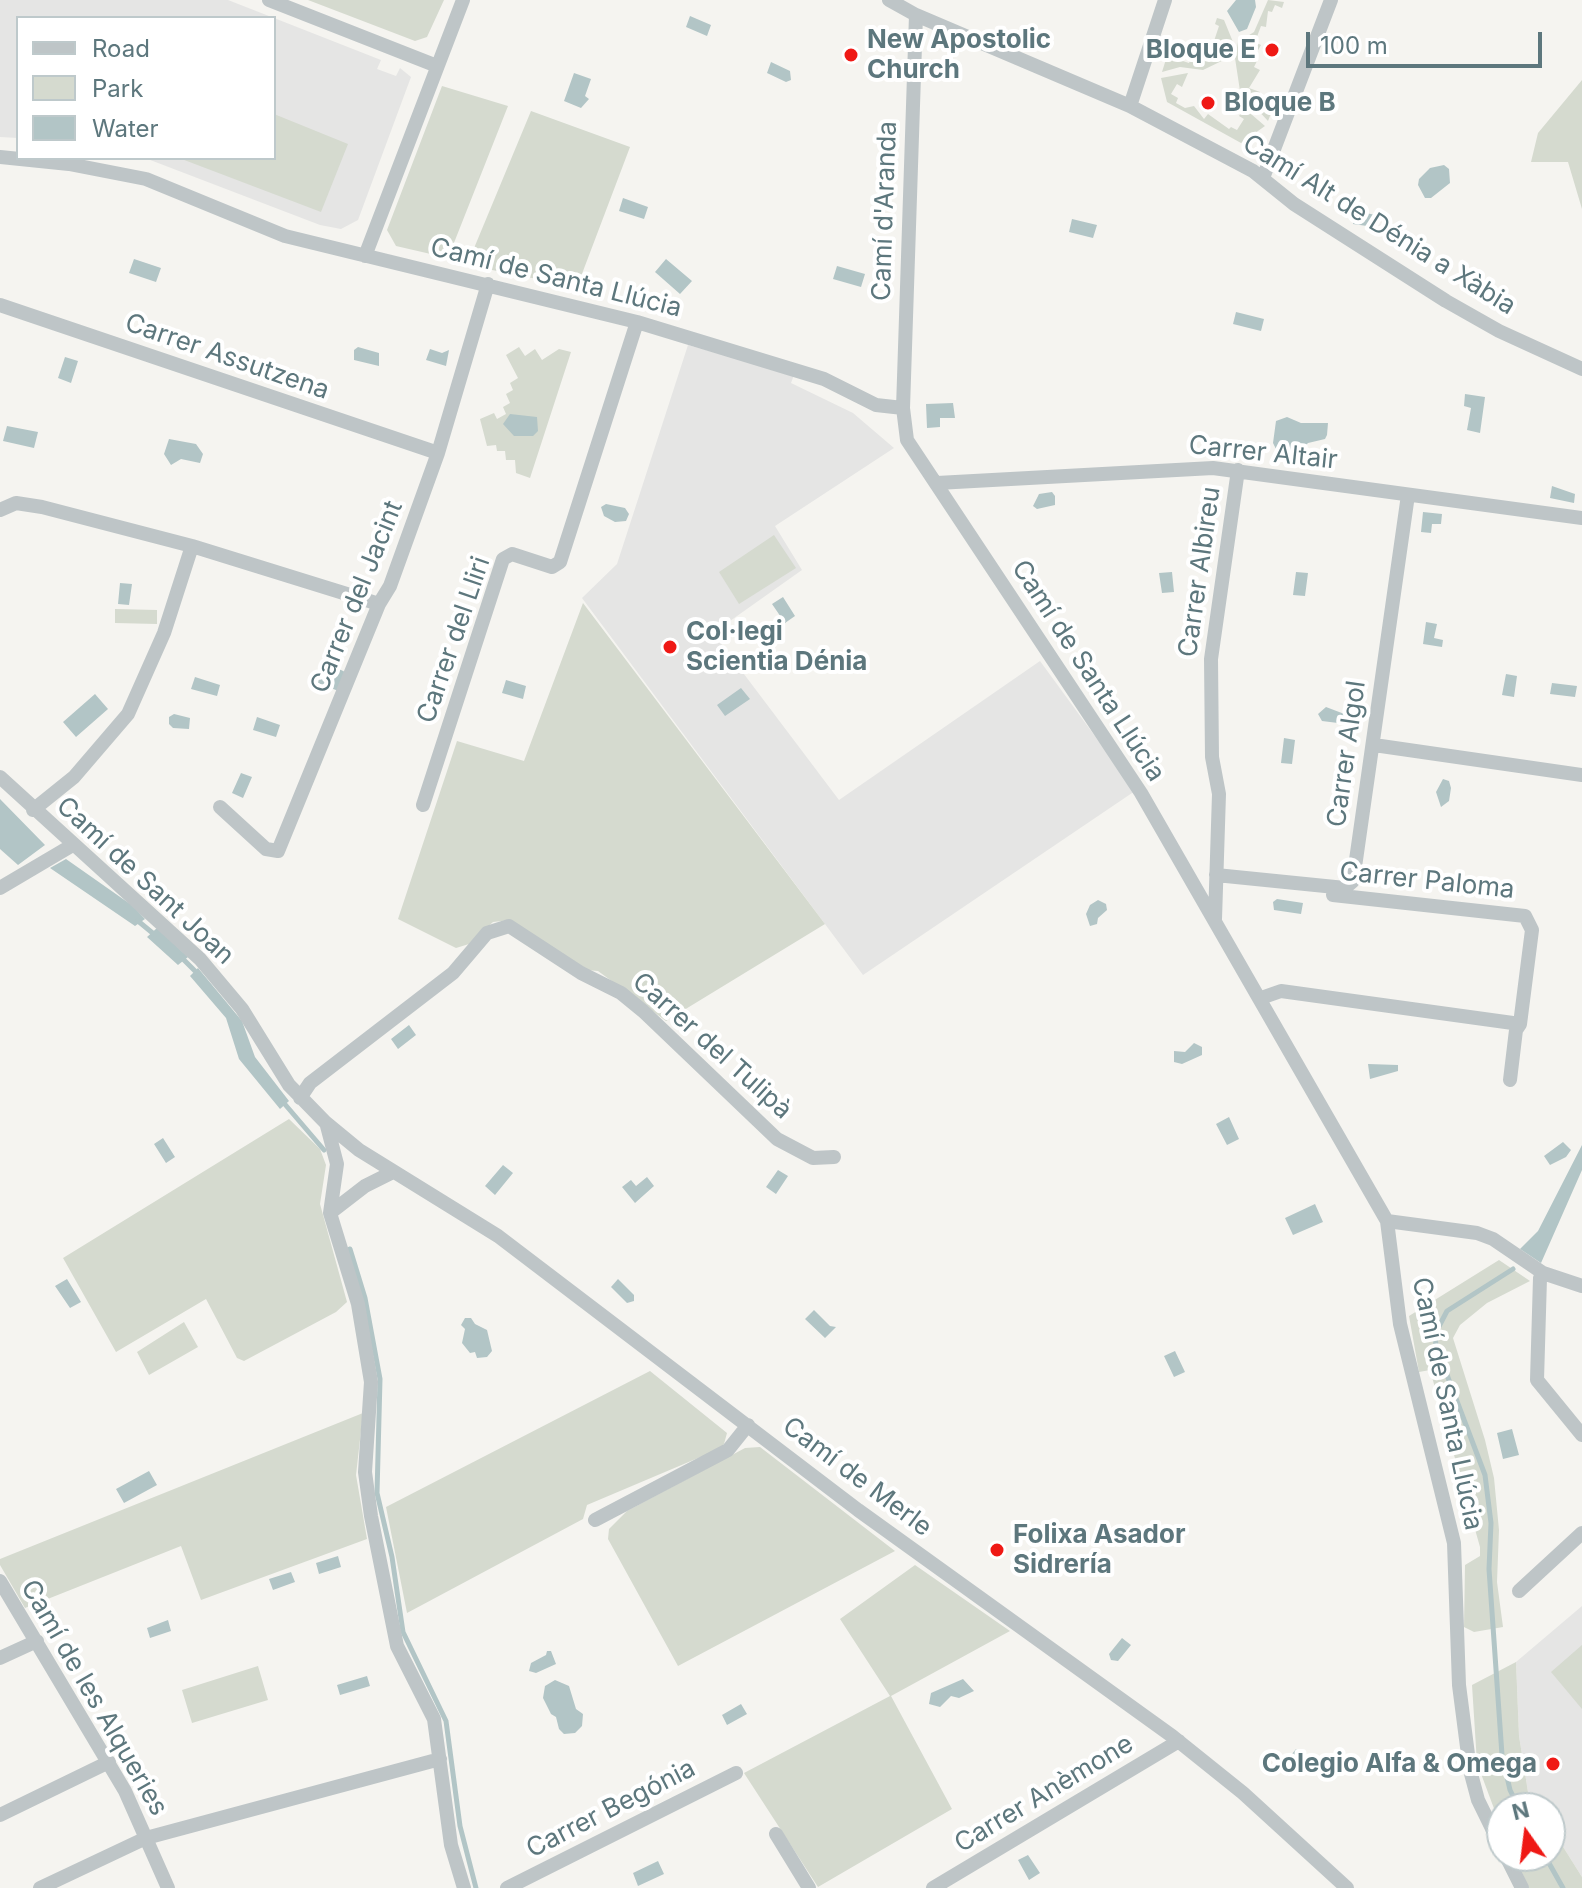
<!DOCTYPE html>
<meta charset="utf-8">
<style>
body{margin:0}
#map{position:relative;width:1582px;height:1888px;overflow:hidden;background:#f5f4f0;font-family:Inter,sans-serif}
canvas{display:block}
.legend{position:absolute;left:16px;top:16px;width:260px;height:144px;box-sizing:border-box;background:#fff;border:2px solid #bec9cb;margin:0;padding:10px 14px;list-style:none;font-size:24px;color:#5d777d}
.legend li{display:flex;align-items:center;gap:16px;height:40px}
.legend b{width:40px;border:2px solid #bec9cb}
.north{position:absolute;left:1486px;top:1792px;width:80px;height:80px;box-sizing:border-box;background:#fff;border:2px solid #bec9cb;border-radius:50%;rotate:346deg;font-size:22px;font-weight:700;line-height:32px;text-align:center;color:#5d777d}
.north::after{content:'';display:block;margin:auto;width:28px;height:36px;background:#ef1915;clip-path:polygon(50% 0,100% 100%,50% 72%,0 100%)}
.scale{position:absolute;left:1306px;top:32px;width:236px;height:36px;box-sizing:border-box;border:4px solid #5d777d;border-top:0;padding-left:10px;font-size:24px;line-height:28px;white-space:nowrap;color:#5d777d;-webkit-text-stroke:6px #fff;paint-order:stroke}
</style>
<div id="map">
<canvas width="1582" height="1888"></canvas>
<ul class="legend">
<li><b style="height:10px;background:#bec5c7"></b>Road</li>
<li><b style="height:22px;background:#d5dacf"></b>Park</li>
<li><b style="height:22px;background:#b2c5c6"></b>Water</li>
</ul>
<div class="north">N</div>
<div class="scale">100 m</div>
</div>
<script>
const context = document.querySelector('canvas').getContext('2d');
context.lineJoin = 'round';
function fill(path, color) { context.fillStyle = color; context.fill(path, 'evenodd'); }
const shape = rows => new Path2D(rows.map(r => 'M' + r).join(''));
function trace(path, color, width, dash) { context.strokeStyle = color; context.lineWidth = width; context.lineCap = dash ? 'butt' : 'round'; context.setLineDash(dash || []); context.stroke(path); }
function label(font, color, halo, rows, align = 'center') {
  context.font = font + ' Inter,sans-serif'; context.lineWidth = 8; context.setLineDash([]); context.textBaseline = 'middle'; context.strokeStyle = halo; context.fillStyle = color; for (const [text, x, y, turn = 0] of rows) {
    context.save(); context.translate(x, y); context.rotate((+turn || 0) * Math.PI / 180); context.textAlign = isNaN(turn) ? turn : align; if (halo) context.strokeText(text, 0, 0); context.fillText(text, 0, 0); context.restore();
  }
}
fill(shape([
 [0,0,228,0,274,18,18,18,18,138,0,137],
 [274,18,381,60,377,69,396,76,400,68,411,77,358,220,341,229,320,225,145,158,274,158],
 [688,345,794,375,791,383,853,413,894,448,775,526,802,570,713,633,839,800,1040,661,1135,791,863,975,582,598,617,564],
 [1582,1606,1582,1877,1550,1826,1550,1808,1538,1808,1528,1792,1519,1736,1516,1662]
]), '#e5e5e4');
fill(shape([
 [308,0,444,0,427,37,415,41],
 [1268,0,1284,2,1282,8,1275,5,1272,12,1268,11,1266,27,1261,26,1255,42,1261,45,1253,59,1257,61,1254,67,1260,70,1249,88,1260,92,1258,97,1266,100,1268,94,1277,98,1268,121,1240,91,1235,58,1238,42,1254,32],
 [1217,18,1224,20,1233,42,1230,57,1203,70,1180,67,1162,72,1167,56,1189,63,1192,56,1200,59,1201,55,1206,56,1209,40,1214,41,1219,26,1215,24],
 [1188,73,1182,87,1177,84,1171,94,1178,98,1176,103,1185,108,1194,106,1204,119,1208,114,1229,129,1231,127,1237,130,1244,119,1239,116,1244,108,1265,126,1241,143,1167,102,1161,78],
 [1582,80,1582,209,1568,162,1531,162,1538,133],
 [442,86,508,106,448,258,396,246,387,230],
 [531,111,630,147,577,287,467,265],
 [274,114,348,144,321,212,179,158,274,158],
 [519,347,525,356,535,349,542,360,559,349,571,352,530,478,516,473,515,460,506,460,505,451,497,451,496,445,487,446,480,419,494,413,497,419,506,414,503,407,510,403,506,394,513,390,510,383,518,378,506,355],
 [774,535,796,568,739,604,719,572],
 [583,603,825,924,666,1021,598,971,587,970,510,920,493,922,469,944,456,948,398,919,457,741,524,761],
 [115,609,157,610,157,624,115,623],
 [289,1119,320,1149,326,1165,320,1204,347,1302,336,1312,244,1361,237,1358,206,1299,116,1352,63,1258],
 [1499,1260,1530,1281,1487,1303,1460,1325,1453,1338,1485,1440,1494,1478,1499,1530,1497,1582,1503,1627,1474,1632,1464,1627,1465,1565,1480,1556,1480,1547,1430,1370,1419,1372,1409,1316],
 [184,1322,198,1347,149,1375,137,1352],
 [650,1371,727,1433,724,1444,717,1450,587,1505,583,1519,407,1613,386,1507],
 [363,1413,356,1475,367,1539,201,1600,181,1546,25,1608,0,1565,0,1559],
 [760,1447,895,1551,678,1666,608,1539,609,1529,627,1511,745,1448],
 [915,1565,1010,1631,891,1696,952,1809,818,1887,744,1773,890,1696,840,1619],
 [1582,1645,1582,1709,1551,1672],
 [1516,1662,1519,1736,1528,1792,1538,1808,1502,1808,1502,1830,1477,1763,1472,1685],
 [258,1666,268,1700,192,1723,182,1690],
 [1550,1826,1582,1877,1582,1888,1529,1888,1514,1856,1550,1856]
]), '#d5dacf');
fill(shape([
 [1236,0,1255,0,1256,7,1247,29,1239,32,1227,11],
 [690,16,711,25,707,36,686,27],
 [771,62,790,71,791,80,786,82,767,73],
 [574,73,591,79,585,96,589,99,581,108,564,101],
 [1444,165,1449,169,1450,183,1431,198,1425,198,1418,185,1419,179,1430,168],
 [623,198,648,207,644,219,619,211],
 [1355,211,1376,215,1374,227,1353,224],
 [1072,219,1097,225,1093,238,1069,232],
 [134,259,161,268,156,282,129,273],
 [666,259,692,281,680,294,655,272],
 [837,266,865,274,861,287,833,279],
 [1236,312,1264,319,1261,331,1233,324],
 [358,347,379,353,379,366,354,360,354,350],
 [430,349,442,353,449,350,446,366,426,360],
 [65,357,78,361,71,383,58,378],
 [1465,394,1485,397,1480,433,1467,430,1471,408,1464,406],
 [953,403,955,418,940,418,940,427,927,428,926,404],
 [510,414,537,417,538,431,533,436,514,436,503,424],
 [1287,417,1301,423,1328,423,1327,435,1325,439,1308,443,1299,452,1278,453,1273,443,1276,421],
 [7,426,38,432,34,448,3,441],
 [169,439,196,444,203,454,200,463,181,459,171,465,164,454],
 [1552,486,1575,494,1574,503,1550,498],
 [1052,492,1055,496,1055,505,1037,509,1033,506,1039,494],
 [606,504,625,508,629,514,626,521,615,522,604,516,601,507],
 [1423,512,1442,514,1441,524,1432,524,1431,533,1421,532],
 [1172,572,1174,592,1162,593,1159,573],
 [1296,572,1308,573,1305,596,1293,595],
 [120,583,132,584,129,605,118,604],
 [783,597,795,616,785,623,772,604],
 [1426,622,1437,624,1434,638,1443,640,1442,647,1423,644],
 [339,669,347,673,341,692,318,683,321,671,332,676],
 [1506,674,1517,676,1514,697,1502,695],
 [195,677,220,685,217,696,191,689],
 [506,680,526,686,523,699,502,693],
 [1552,683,1577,686,1575,697,1550,694],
 [741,688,750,699,725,716,717,705],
 [95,694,108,709,76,737,63,722],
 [1326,707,1347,715,1346,724,1322,721,1318,714],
 [174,714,190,718,189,729,173,728,169,724,169,717],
 [257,717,280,725,276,737,253,730],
 [1284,738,1295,740,1292,764,1281,763],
 [241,773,252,777,243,798,232,793],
 [1443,779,1449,781,1451,788,1449,801,1441,807,1436,792],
 [0,799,45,845,18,865,0,849],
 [66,859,133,906,145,919,135,926,50,868],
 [1277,899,1303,903,1301,914,1274,910,1273,902],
 [1098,900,1106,904,1107,910,1098,918,1097,924,1090,926,1086,914,1090,905],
 [157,928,188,957,178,965,147,937],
 [198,968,242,1021,255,1057,289,1101,280,1109,239,1059,226,1018,190,976],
 [409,1025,416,1035,398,1049,391,1039],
 [1194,1043,1202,1047,1202,1055,1182,1064,1174,1062,1174,1051,1185,1052],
 [1368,1064,1398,1065,1398,1071,1370,1079],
 [1229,1117,1239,1139,1227,1145,1216,1124],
 [163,1138,175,1157,166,1163,154,1144],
 [1563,1142,1571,1150,1566,1157,1550,1165,1544,1156],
 [1582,1145,1582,1170,1541,1263,1520,1249,1538,1231],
 [503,1165,513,1173,495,1195,485,1186],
 [778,1170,788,1176,776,1194,766,1187],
 [647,1177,654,1186,635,1203,622,1187,631,1180,636,1186],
 [1315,1204,1323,1222,1293,1235,1285,1218],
 [67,1279,81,1302,70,1308,55,1286],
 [618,1279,634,1295,634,1301,627,1303,611,1287],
 [814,1310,830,1326,836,1327,825,1338,805,1319],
 [465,1318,471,1318,475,1324,487,1330,492,1351,487,1357,477,1358,475,1352,470,1353,462,1343,465,1329,461,1325],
 [1175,1351,1185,1372,1174,1377,1164,1356],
 [1512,1429,1519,1455,1503,1459,1497,1433],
 [149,1471,157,1485,124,1503,116,1489],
 [338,1556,341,1567,319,1574,316,1563],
 [291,1572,295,1582,273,1590,269,1579],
 [168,1620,171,1631,150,1638,147,1628],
 [1122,1638,1131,1645,1118,1661,1111,1660,1109,1654],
 [547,1651,551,1651,556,1664,536,1673,529,1671,531,1663,546,1655],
 [367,1676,370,1686,340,1695,337,1685],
 [963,1679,974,1691,959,1698,951,1696,940,1707,929,1704,931,1693],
 [555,1680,569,1686,576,1709,583,1714,582,1726,575,1733,564,1734,559,1729,556,1717,551,1714,543,1698,545,1686],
 [741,1704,747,1714,727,1725,722,1715],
 [1296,1749,1304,1755,1288,1776,1280,1769],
 [1028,1855,1040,1873,1029,1880,1018,1860],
 [658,1861,664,1874,638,1886,633,1873]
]), '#b2c5c6');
trace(shape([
 [138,921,155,935],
 [181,957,199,975],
 [283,1102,324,1150],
 [350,1249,365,1298,380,1379,377,1493,392,1557,403,1632,446,1721,460,1826,476,1888],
 [1513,1269,1447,1311,1435,1334,1436,1346,1485,1475,1491,1523,1489,1569,1502,1755,1510,1790,1519,1808],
 [1545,1856,1563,1888]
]), '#b2c5c6', 5);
trace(shape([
 [269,0,437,66],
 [889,0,916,15,1130,106,1253,171,1294,204,1446,301,1499,331,1582,369],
 [916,15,903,408,907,440,1141,793,1387,1221,1400,1324,1454,1543,1459,1685,1470,1770,1478,1800,1502,1849],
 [1130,106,1165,0],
 [0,157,69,164,146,179,285,236,637,322,824,379,876,405,903,408],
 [1263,178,1331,0],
 [365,256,463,0],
 [0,305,438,453],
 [937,483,1213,468,1582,518],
 [0,510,16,503,42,507,192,546,379,604],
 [1374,745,1582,775],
 [0,777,200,959,242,1009,289,1085,325,1122,359,1150,498,1236,858,1510,1172,1736,1243,1793,1347,1888],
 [423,805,503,559,512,554,552,567,560,562,637,322],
 [220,807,266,849,278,851,379,604,390,586,438,453,488,284],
 [33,810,74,777,128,714,164,633,192,546],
 [1216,875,1345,888,1353,881,1408,495],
 [0,888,71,846],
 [1333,895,1525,916,1532,930,1520,1024],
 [1215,919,1219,794,1212,757,1211,659,1238,470],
 [1261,998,1281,991,1520,1024,1516,1030,1510,1080],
 [300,1098,310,1083,453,973,487,933,509,926,581,973,621,993,643,1011,777,1139,813,1158,834,1157],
 [327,1126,337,1164,330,1213,358,1304,371,1382,365,1472,371,1516,397,1646,434,1719,451,1845,464,1888],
 [330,1213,365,1186,393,1172],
 [1387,1221,1477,1233,1493,1239,1543,1273,1582,1286],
 [1543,1273,1540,1278,1537,1380,1582,1435],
 [595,1520,728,1450,748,1425],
 [0,1581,125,1791,168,1888],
 [1519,1591,1582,1533],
 [0,1658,37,1641],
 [0,1815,109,1762],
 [776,1834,809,1888],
 [1506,1856,1522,1888],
 [40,1888,146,1838,440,1759],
 [507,1888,736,1773],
 [933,1888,1179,1741]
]), '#bec5c7', 14);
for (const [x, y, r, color] of [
 [1272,50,8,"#ef1915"],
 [851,55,8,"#ef1915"],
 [1208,103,8,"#ef1915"],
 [670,647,8,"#ef1915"],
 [997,1550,8,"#ef1915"],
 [1553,1764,8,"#ef1915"]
]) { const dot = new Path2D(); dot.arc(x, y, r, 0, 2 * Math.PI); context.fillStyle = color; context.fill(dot); trace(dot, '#fff', 3); }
label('bold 26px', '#5d777d', '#fff', [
 ["New Apostolic",867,40],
 ["Church",867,70],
 ["Bloque E",1256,50,"right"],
 ["Bloque B",1224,103],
 ["Col·legi",686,632],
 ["Scientia Dénia",686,662],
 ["Folixa Asador",1013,1535],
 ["Sidrería",1013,1565],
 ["Colegio Alfa & Omega",1537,1764,"right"]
], 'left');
label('26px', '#5d777d', '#fff', [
 ["Camí d'Aranda",885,211,-88],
 ["Camí Alt de Dénia a Xàbia",1379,225,32],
 ["Camí de Santa Llúcia",556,278,14],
 ["Carrer Assutzena",227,357,19],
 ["Carrer Altair",1263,453,6],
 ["Carrer Albireu",1200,572,-82],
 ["Carrer del Jacint",357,597,-68],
 ["Carrer del Lliri",454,640,-71],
 ["Camí de Santa Llúcia",1088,671,57],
 ["Carrer Algol",1347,754,-82],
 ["Camí de Sant Joan",145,881,43],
 ["Carrer Paloma",1427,881,6],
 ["Carrer del Tulipà",712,1046,42],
 ["Camí de Santa Llúcia",1447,1404,78],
 ["Camí de Merle",857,1477,37],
 ["Camí de les Alqueries",94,1698,60],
 ["Carrer Anèmone",1044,1794,-31],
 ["Carrer Begónia",611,1809,-27]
]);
</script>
